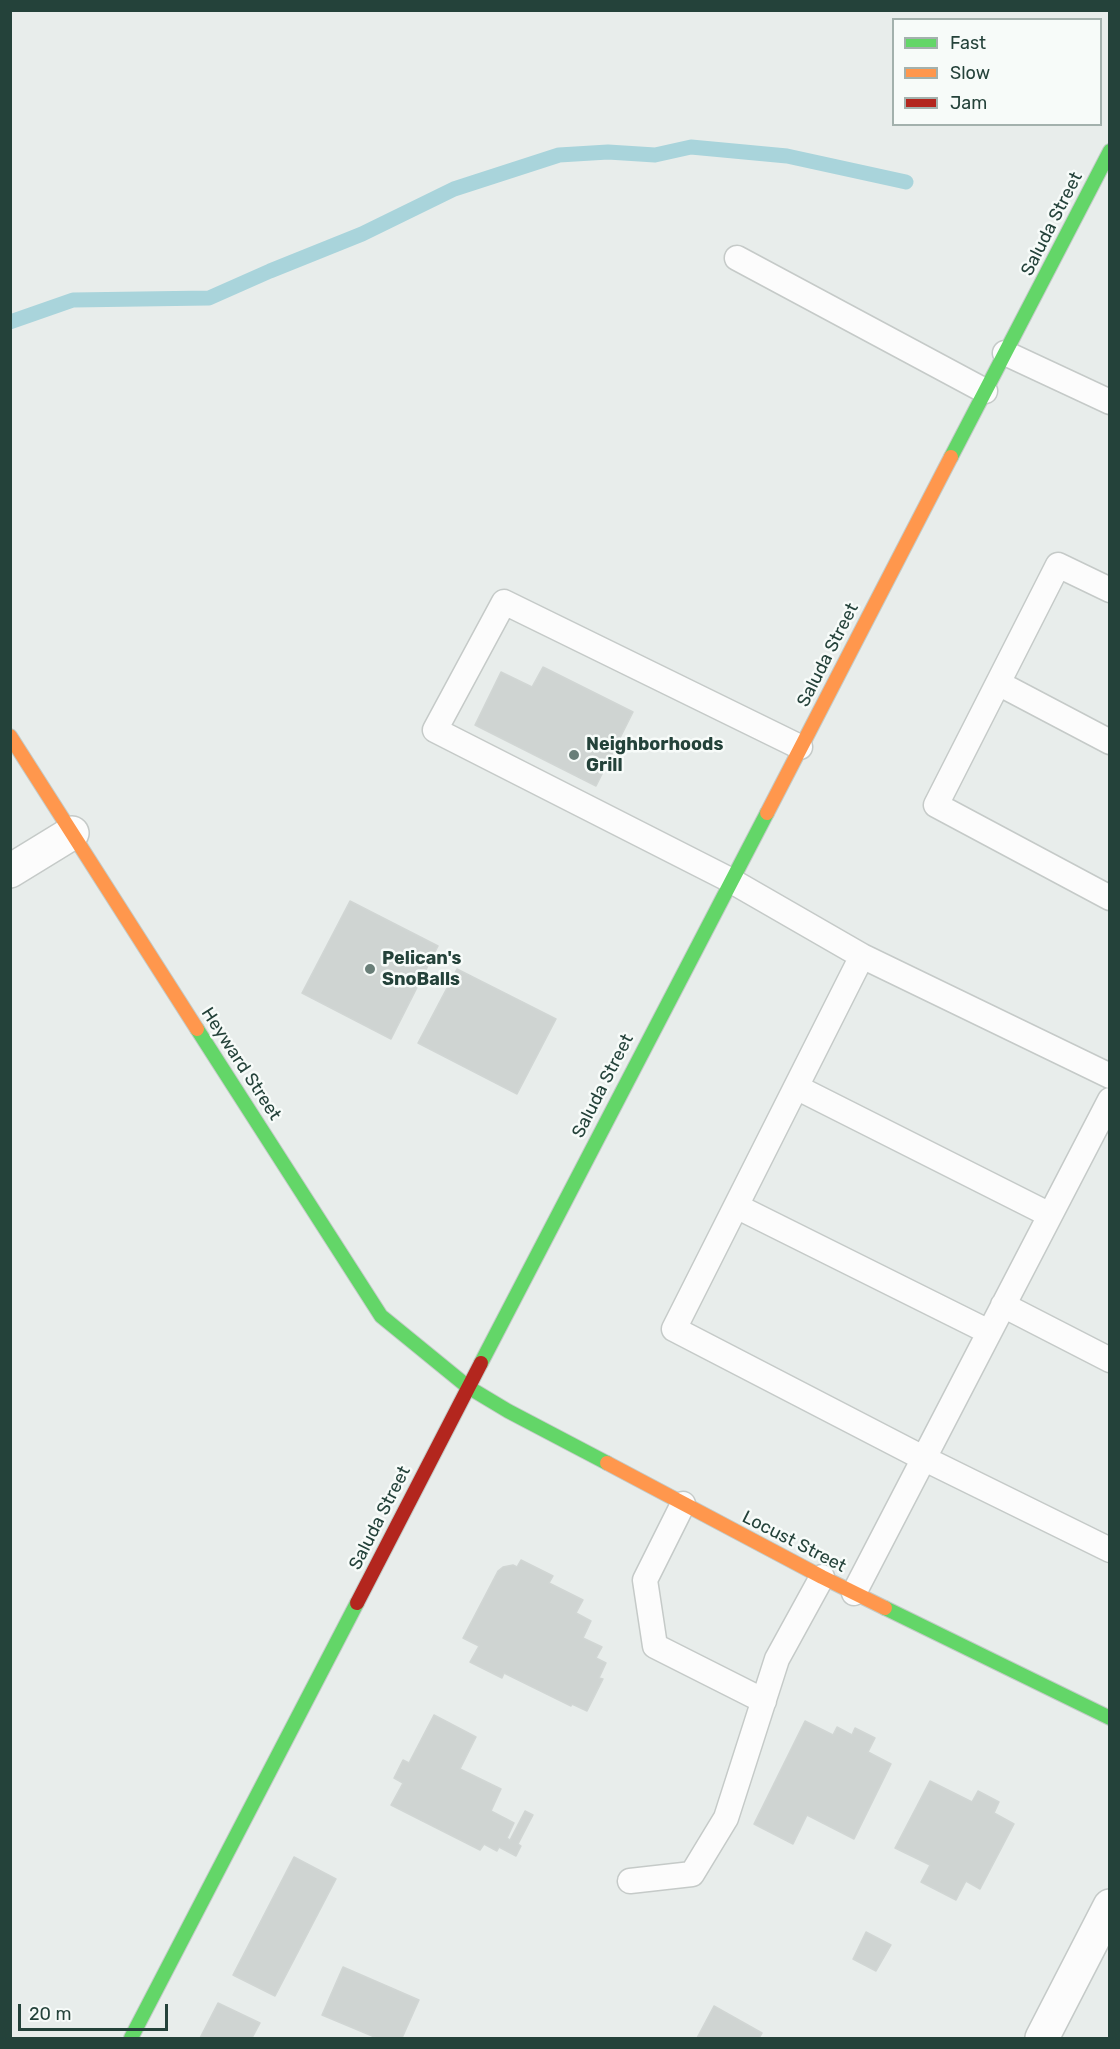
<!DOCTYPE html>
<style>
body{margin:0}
#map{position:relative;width:1120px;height:2049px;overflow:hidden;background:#e8edeb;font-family:Rubik,sans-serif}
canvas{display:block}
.frame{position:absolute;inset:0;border:12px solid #24423a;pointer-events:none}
.legend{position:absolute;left:892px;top:18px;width:210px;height:108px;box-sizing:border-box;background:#f7fbf9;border:2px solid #a3b1ad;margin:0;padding:8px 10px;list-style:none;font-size:18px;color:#24423a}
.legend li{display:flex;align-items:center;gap:12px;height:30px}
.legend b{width:30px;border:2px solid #a3b1ad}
.scale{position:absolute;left:18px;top:2004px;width:150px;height:27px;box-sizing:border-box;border:3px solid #24423a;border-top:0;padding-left:8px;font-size:18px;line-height:21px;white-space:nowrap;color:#24423a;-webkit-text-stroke:4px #f7fbf9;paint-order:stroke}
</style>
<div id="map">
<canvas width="1120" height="2049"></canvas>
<div class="frame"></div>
<ul class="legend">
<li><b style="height:8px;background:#63d668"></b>Fast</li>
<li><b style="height:8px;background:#ff974d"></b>Slow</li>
<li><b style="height:8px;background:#b3261e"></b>Jam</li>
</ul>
<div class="scale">20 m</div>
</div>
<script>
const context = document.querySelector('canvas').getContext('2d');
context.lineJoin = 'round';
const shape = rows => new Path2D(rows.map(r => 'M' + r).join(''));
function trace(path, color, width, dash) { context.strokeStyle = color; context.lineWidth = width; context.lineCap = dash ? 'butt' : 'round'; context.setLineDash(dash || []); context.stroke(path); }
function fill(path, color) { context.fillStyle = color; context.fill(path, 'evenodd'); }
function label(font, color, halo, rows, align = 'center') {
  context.font = font + ' Rubik,sans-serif'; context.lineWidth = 5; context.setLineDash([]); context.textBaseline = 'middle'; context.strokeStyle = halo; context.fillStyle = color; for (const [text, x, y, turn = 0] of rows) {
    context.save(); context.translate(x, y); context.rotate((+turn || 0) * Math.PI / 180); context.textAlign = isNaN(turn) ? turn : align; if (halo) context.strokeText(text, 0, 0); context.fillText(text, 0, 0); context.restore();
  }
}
trace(shape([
 [10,322,73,300,209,298,270,271,362,234,454,189,559,155,608,152,655,155,691,147,787,156,906,182]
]), '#a9d4db', 15);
const building = shape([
 [543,667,633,712,596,786,475,725,501,672,532,687,543,667],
 [350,901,438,946,391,1039,302,993,350,901],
 [457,969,556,1019,517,1094,418,1043,457,969],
 [521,1560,553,1576,549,1583,583,1600,576,1613,591,1621,583,1638,602,1647,596,1658,606,1663,599,1678,603,1679,587,1711,572,1704,571,1706,504,1673,502,1678,470,1662,479,1646,463,1638,498,1571,503,1567,513,1565,517,1567,521,1560],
 [434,1715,476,1737,460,1769,501,1789,491,1811,514,1823,507,1838,510,1840,525,1811,533,1815,518,1844,521,1846,516,1856,499,1847,497,1851,484,1844,480,1850,391,1805,403,1783,394,1778,403,1760,409,1763,434,1715],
 [805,1721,833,1735,837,1727,852,1735,855,1728,875,1738,868,1752,891,1764,854,1839,807,1815,793,1844,754,1824,805,1721],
 [930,1781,972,1802,978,1791,999,1802,994,1813,1014,1824,980,1889,966,1881,956,1900,921,1882,930,1865,895,1848,930,1781],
 [294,1857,336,1879,275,1996,233,1975,294,1857],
 [866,1932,891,1945,876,1971,853,1959,866,1932],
 [343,1967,419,2000,402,2038,377,2038,322,2015,343,1967],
 [218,2003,260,2023,252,2038,200,2038,218,2003],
 [714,2006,762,2033,759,2038,697,2038,714,2006]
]);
fill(building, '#cfd4d2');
trace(building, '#d1d6d4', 1.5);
const lane = shape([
 [737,258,985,391],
 [1005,353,1110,402],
 [1110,590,1058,565,936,805,1110,898],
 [998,683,1110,742],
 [800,747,504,602,435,730,730,880,862,956,1110,1076],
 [862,956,674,1329,923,1458,1110,1550],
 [796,1087,1050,1215],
 [736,1206,989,1332],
 [1003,1305,1110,1360],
 [683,1504,645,1580,655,1646,764,1701],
 [854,1593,1110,1100],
 [630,1881,692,1874,726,1818,777,1659,822,1577]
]);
const street = shape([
 [10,871,72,833],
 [1042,2038,1110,1906]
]);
const fast = shape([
 [951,457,1110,151],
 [197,1029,381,1316,468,1387,508,1411,607,1463],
 [481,1363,767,813],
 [885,1608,1110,1718],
 [131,2038,357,1603]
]);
const slow = shape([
 [10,736,197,1029],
 [767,813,951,457],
 [607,1463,822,1577,885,1608]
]);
const jam = shape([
 [357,1603,481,1363]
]);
trace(lane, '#c5cac8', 27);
trace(street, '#c5cac8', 36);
trace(fast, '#c3cbc8', 16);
trace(slow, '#c3cbc8', 16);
trace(jam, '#c3cbc8', 16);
trace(lane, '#fcfcfc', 24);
trace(street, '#fcfcfc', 33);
trace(fast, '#63d668', 14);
trace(slow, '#ff974d', 14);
trace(jam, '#b3261e', 14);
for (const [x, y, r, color] of [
 [574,755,6,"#697e78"],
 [370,969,6,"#697e78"]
]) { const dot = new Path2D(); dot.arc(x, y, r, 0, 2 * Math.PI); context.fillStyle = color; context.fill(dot); trace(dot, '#f7fbf9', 2); }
label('18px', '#24423a', '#f7fbf9', [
 ["Saluda Street",1052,224,-63],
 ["Saluda Street",828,655,-63],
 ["Heyward Street",241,1064,57],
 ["Saluda Street",603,1086,-63],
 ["Saluda Street",380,1518,-63],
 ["Locust Street",794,1542,27]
]);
label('bold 18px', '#24423a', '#f7fbf9', [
 ["Neighborhoods",586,745],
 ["Grill",586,766],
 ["Pelican's",382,959],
 ["SnoBalls",382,980]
], 'left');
</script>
